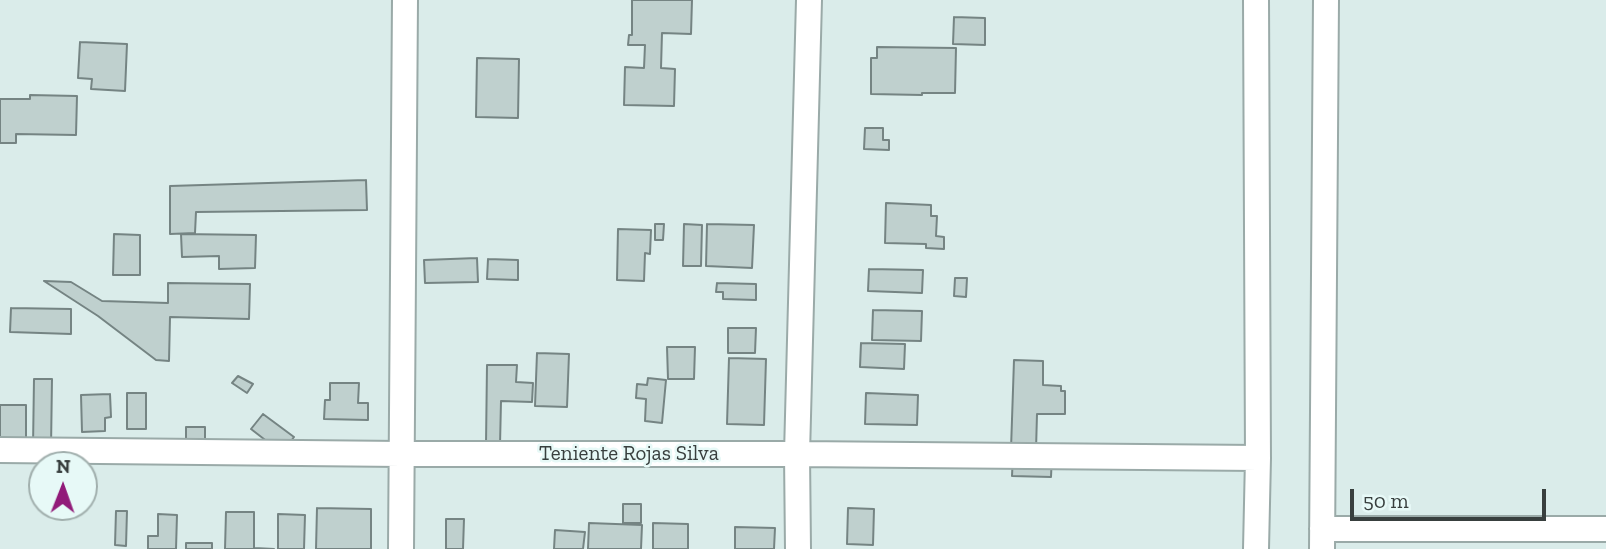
<!DOCTYPE html>
<style>
body{margin:0}
#map{position:relative;width:1606px;height:549px;overflow:hidden;background:#daecea;font-family:"Zilla Slab",serif}
canvas{display:block}
.north{position:absolute;left:28px;top:451px;width:70px;height:70px;box-sizing:border-box;background:#e7f9f7;border:2px solid #a1afad;border-radius:50%;rotate:1deg;font-size:19px;font-weight:700;line-height:28px;text-align:center;color:#383f3e}
.north::after{content:'';display:block;margin:auto;width:24px;height:32px;background:#911b79;clip-path:polygon(50% 0,100% 100%,50% 72%,0 100%)}
.scale{position:absolute;left:1350px;top:489px;width:196px;height:32px;box-sizing:border-box;border:4px solid #383f3e;border-top:0;padding-left:9px;font-size:21px;line-height:24px;white-space:nowrap;color:#383f3e;-webkit-text-stroke:5px #e7f9f7;paint-order:stroke}
</style>
<div id="map">
<canvas width="1606" height="549"></canvas>
<div class="north">N</div>
<div class="scale">50 m</div>
</div>
<script>
const context = document.querySelector('canvas').getContext('2d');
context.lineJoin = 'round';
function fill(path, color) { context.fillStyle = color; context.fill(path, 'evenodd'); }
const shape = rows => new Path2D(rows.map(r => 'M' + r).join(''));
function trace(path, color, width, dash) { context.strokeStyle = color; context.lineWidth = width; context.lineCap = dash ? 'butt' : 'round'; context.setLineDash(dash || []); context.stroke(path); }
function label(font, color, halo, rows, align = 'center') {
  context.font = font + ' "Zilla Slab",serif'; context.lineWidth = 5; context.setLineDash([]); context.textBaseline = 'middle'; context.strokeStyle = halo; context.fillStyle = color; for (const [text, x, y, turn = 0] of rows) {
    context.save(); context.translate(x, y); context.rotate((+turn || 0) * Math.PI / 180); context.textAlign = isNaN(turn) ? turn : align; if (halo) context.strokeText(text, 0, 0); context.fillText(text, 0, 0); context.restore();
  }
}
const building = shape([
 [632,0,692,0,691,34,662,33,661,68,675,69,674,106,624,105,625,67,644,68,645,45,628,45,629,35,632,35,632,0],
 [954,17,985,18,985,45,953,44,954,17],
 [80,42,127,44,125,91,91,89,92,79,78,78,80,42],
 [877,47,956,48,955,93,922,93,922,95,871,94,871,58,877,58,877,47],
 [477,58,519,59,518,118,476,117,477,58],
 [30,95,77,96,76,135,16,134,16,143,0,143,0,99,30,99,30,95],
 [865,128,883,128,883,140,889,140,889,150,864,149,865,128],
 [366,180,367,210,196,212,195,233,170,234,170,186,366,180],
 [886,203,931,205,931,216,937,216,936,236,944,237,944,249,926,248,926,244,885,243,886,203],
 [655,224,664,224,663,240,655,240,655,224],
 [684,224,702,225,701,266,683,266,684,224],
 [707,224,754,225,752,268,706,266,707,224],
 [618,229,651,230,650,254,645,253,644,281,617,280,618,229],
 [114,234,140,235,140,275,113,275,114,234],
 [181,234,256,235,255,268,219,269,219,256,182,257,181,234],
 [477,258,478,282,425,283,424,260,477,258],
 [488,259,518,260,518,280,487,279,488,259],
 [869,269,923,270,922,293,868,291,869,269],
 [955,278,967,278,966,297,954,296,955,278],
 [44,281,71,282,102,301,168,303,168,283,250,284,249,319,170,317,169,361,156,360,98,316,44,281],
 [717,283,756,284,756,300,723,299,723,292,716,292,717,283],
 [11,308,71,309,71,334,10,332,11,308],
 [873,310,922,311,921,341,872,340,873,310],
 [728,328,756,328,755,353,728,353,728,328],
 [861,343,905,344,904,369,860,367,861,343],
 [667,347,695,347,694,379,668,379,667,347],
 [537,353,569,354,567,407,535,406,537,353],
 [729,358,766,359,764,425,727,424,729,358],
 [1014,360,1043,361,1043,385,1061,386,1061,391,1065,391,1065,414,1037,414,1036,450,1011,449,1014,360],
 [487,365,517,365,516,382,533,383,532,402,501,401,500,445,486,444,487,365],
 [238,376,253,384,247,393,232,383,238,376],
 [648,378,666,380,662,423,645,421,646,399,636,398,637,384,647,385,648,378],
 [34,379,52,379,51,448,33,447,34,379],
 [330,383,359,383,358,403,368,403,368,420,324,419,325,400,330,400,330,383],
 [127,393,146,393,146,429,127,429,127,393],
 [866,393,918,395,917,425,865,424,866,393],
 [110,394,111,417,105,418,105,431,82,432,81,395,110,394],
 [0,405,26,405,26,442,0,442,0,405],
 [263,414,294,437,282,453,251,429,263,414],
 [186,427,205,427,205,446,186,446,186,427],
 [1013,453,1052,454,1051,477,1012,476,1013,453],
 [623,504,641,504,641,523,623,523,623,504],
 [317,508,371,509,371,549,316,549,317,508],
 [848,508,874,509,873,545,847,544,848,508],
 [116,511,127,511,126,546,115,545,116,511],
 [226,512,254,512,254,548,274,549,225,549,226,512],
 [158,514,177,515,176,549,148,549,148,536,158,536,158,514],
 [278,514,305,515,304,549,278,549,278,514],
 [446,519,464,519,463,549,446,549,446,519],
 [589,523,642,525,641,549,588,549,589,523],
 [653,523,688,524,688,549,653,549,653,523],
 [735,527,775,528,774,549,735,549,735,527],
 [555,530,585,532,583,549,554,549,555,530],
 [186,543,212,543,212,549,186,549,186,543]
]);
fill(building, '#bfd0ce');
trace(building, '#758483', 2);
const minor = shape([
 [0,450,401,454,797,454,1258,458],
 [1322,529,1606,529],
 [401,549,405,0],
 [798,549,797,454,809,0],
 [1256,549,1258,458,1256,0],
 [1322,549,1326,0]
]);
trace(minor, '#9aaaa8', 28);
trace(minor, '#fff', 24);
label('21px', '#383f3e', '#e7f9f7', [
 ["Teniente Rojas Silva",629,454]
]);
</script>
